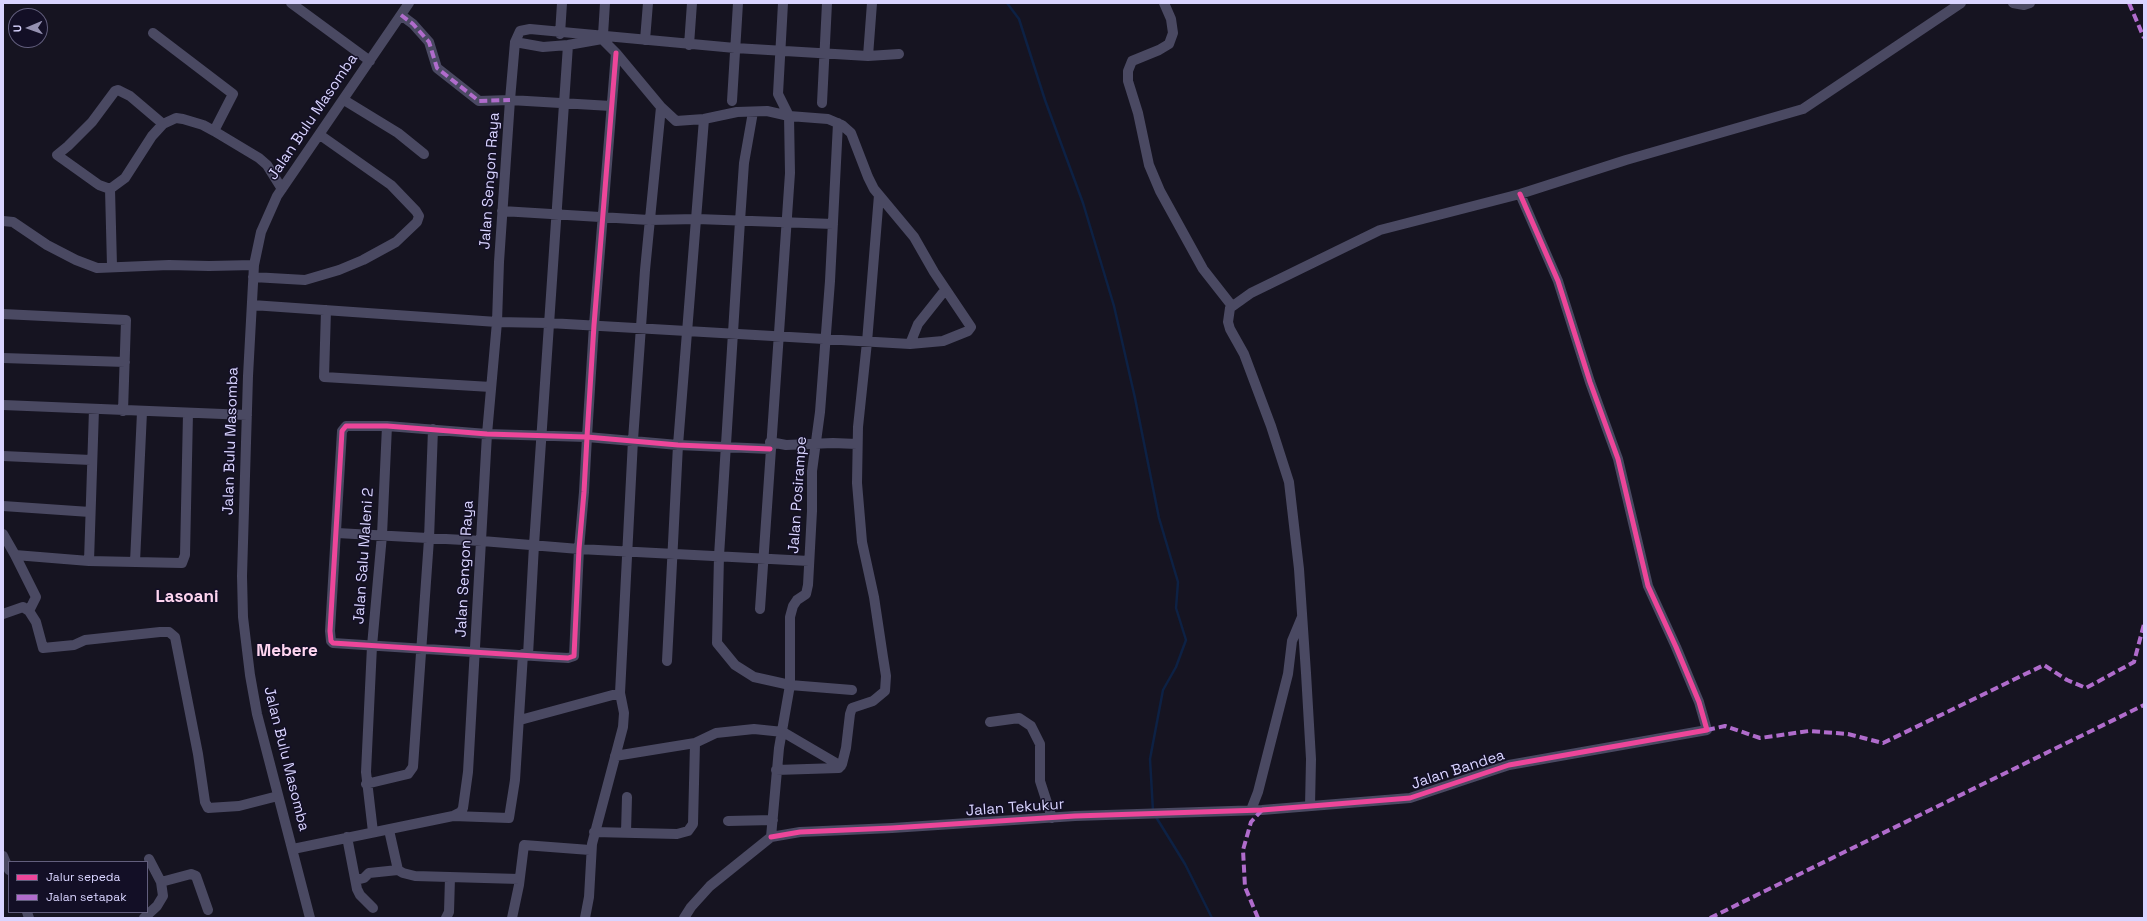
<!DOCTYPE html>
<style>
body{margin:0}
#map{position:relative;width:2147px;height:921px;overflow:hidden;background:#161421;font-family:"Space Grotesk",sans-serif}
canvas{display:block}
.frame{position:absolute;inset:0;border:4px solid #d9d4ff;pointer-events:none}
.legend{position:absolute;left:8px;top:861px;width:140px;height:52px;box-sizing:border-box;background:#130f26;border:1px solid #625e7d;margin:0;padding:5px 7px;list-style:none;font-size:12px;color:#d9d4ff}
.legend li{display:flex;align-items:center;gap:8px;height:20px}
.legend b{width:20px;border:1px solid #625e7d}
.north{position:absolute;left:8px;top:8px;width:40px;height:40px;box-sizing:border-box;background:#130f26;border:1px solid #625e7d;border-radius:50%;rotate:268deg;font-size:11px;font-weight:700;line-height:16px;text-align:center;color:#d9d4ff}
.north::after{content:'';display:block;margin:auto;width:14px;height:18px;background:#9591b1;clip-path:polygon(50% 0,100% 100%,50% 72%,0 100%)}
</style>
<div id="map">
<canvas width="2147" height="921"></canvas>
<div class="frame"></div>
<ul class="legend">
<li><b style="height:5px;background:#ed469a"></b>Jalur sepeda</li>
<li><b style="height:5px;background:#b06ccc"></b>Jalan setapak</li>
</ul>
<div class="north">U</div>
</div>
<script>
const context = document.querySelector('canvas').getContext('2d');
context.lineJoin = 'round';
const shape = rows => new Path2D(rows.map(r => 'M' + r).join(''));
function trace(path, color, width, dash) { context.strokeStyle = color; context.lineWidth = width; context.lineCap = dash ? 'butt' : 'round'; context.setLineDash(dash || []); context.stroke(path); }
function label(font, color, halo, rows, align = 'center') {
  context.font = font + ' "Space Grotesk",sans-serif'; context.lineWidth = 3; context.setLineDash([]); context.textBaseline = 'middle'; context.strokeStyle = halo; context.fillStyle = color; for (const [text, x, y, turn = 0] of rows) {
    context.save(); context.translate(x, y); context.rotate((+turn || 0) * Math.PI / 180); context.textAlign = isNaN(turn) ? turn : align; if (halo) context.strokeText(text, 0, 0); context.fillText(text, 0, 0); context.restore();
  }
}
trace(shape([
 [1007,3,1019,19,1045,100,1083,203,1114,306,1135,398,1159,518,1178,582,1176,608,1186,640,1176,667,1163,690,1150,759,1153,811],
 [1156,817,1185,864,1212,918]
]), '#0d2144', 2.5);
trace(shape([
 [291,3,370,61],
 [1164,3,1171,19,1173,33,1169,44,1159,50,1132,61,1128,71,1128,81,1138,113,1149,165,1160,191,1203,269,1232,306],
 [2013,3,2024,5,2030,3],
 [401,15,413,24,429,42,437,68,479,101,510,100,611,106],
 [560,34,562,3],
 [603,35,605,3],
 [645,40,648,3],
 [689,45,692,3],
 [616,53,594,325,587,437,584,492,579,549,574,656,568,658,550,657,333,643,331,641,330,631,342,431,346,426,387,426,487,434,587,437,678,445,770,449],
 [868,56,872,3],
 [344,100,398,133,424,154],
 [732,101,738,3],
 [822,103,827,3],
 [753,112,744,163,740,221,719,556,717,643,735,665,754,677,790,685,852,690],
 [214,131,259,158,267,165,282,189],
 [110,189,99,185,57,155,68,146,92,122,115,91,118,90,130,96,163,124],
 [502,211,649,220,697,219,833,224],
 [3,221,13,222,47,245,76,260,97,268,169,265,209,266,254,265],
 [112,266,110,189,125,178,152,136,163,124,176,118,183,119,203,125,214,131,233,94,153,33],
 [253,277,305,280,339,270,363,260,396,242,417,222,419,216,416,211,391,185,320,135],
 [252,305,497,322,549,323,910,344,943,341,968,331,971,327,934,272,914,237,874,189,868,177,851,133,842,125,828,119,789,116,767,111,737,112,704,119,676,121,661,107,616,53,602,39,568,45,543,47,515,42],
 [326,310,324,377,491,387],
 [3,314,126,320,123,411],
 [910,344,918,324,945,290],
 [3,358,125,362],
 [3,405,247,415],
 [770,442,786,445,833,443,857,444],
 [3,456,91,460],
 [3,506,90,512],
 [337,533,482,541,579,549,809,561],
 [3,534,15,555,89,561,182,563,185,555,188,413],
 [15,555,36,597,29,611,36,622,43,648,74,645,85,640,160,632,169,632,175,637,198,754,205,802,208,808,239,806,278,796],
 [89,561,94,409],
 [135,562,142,412],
 [760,609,790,173,789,116,778,94,783,3],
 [3,614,23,607,29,611],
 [528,655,534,545,568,45],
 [667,661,678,445,704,119],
 [520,720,620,693],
 [990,722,1019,718,1031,726,1040,744,1040,781,1052,818],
 [615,756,695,743,716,733,754,729,783,732,841,766],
 [776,770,839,768,842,764,846,748,850,714,852,708,873,701,885,691,886,676,883,657,874,597,862,542,857,483,858,427,867,342,879,195],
 [366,784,408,774,413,767,429,539,433,429],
 [1310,806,1311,759,1306,673,1299,569,1289,482,1271,426,1244,354,1230,329,1228,322,1230,308,1251,293,1380,230,1520,194,1626,160,1803,109,1961,3],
 [1251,810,1258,792,1288,674,1292,641,1302,617],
 [453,816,509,818,515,780,523,654],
 [728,821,773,820],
 [389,830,398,870],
 [373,832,366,772,372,646,382,535,387,426],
 [594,832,677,834,688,831,693,824,695,743],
 [626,832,627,797],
 [347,837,357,889,360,895,373,908],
 [771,837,800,832,892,828,1075,816,1262,810,1410,798,1509,765,1707,730,1699,702,1676,647,1648,586,1618,459,1590,382,1558,281,1520,194],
 [771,837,779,748,790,685,790,617,793,606,797,600,806,594,808,585,812,511,812,471,820,412,830,281,838,123],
 [293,849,453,816,461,812,463,808,468,772,487,434,497,322,499,262,510,100,515,42,520,31,530,29,735,48,868,56,899,54],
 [3,856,9,870],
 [356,880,364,878,369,873,398,870,403,873,415,876,519,879],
 [161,882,191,874,196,876,208,910],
 [27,912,29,918],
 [144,918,157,906,163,896,161,882,149,859],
 [310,918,257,714,250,675,243,617,242,576,248,376,254,265,261,232,277,196,409,3],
 [446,918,449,912,450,877],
 [512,918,519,885,524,845,590,850],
 [585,918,589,897,592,844,623,727,624,713,620,693,633,440,645,270,661,107],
 [684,918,691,907,710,886,771,837]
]), '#4a4962', 10);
trace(shape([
 [2129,3,2144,38],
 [401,15,413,24,429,42,437,68,470,94,479,101,510,100],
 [1707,730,1725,726,1760,738,1809,731,1848,734,1883,743,2044,665,2067,680,2086,688,2134,662,2144,624],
 [1258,918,1245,887,1243,850,1251,822,1262,810],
 [1710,918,2144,705]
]), '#b06ccc', 4, [8, 4]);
trace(shape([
 [616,53,594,325,587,437,584,492,579,549,574,656,568,658,550,657,333,643,331,641,330,631,342,431,346,426,387,426,487,434,587,437,678,445,770,449],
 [771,837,800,832,892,828,1075,816,1262,810,1410,798,1509,765,1707,730,1699,702,1676,647,1648,586,1618,459,1590,382,1558,281,1520,194]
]), '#ed469a', 5);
label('15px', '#d9d4ff', '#130f26', [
 ["Jalan Bulu Masomba",313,117,-56],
 ["Jalan Sengon Raya",490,181,-86],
 ["Jalan Bulu Masomba",231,441,-88],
 ["Jalan Posirampe",798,495,-86],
 ["Jalan Salu Maleni 2",364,556,-86],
 ["Jalan Sengon Raya",465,569,-87],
 ["Jalan Bulu Masomba",286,759,76],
 ["Jalan Bandea",1458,770,-18],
 ["Jalan Tekukur",1015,808,-4]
]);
label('bold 17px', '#ffd6f0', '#130f26', [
 ["Lasoani",187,597],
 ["Mebere",287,651]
]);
</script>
